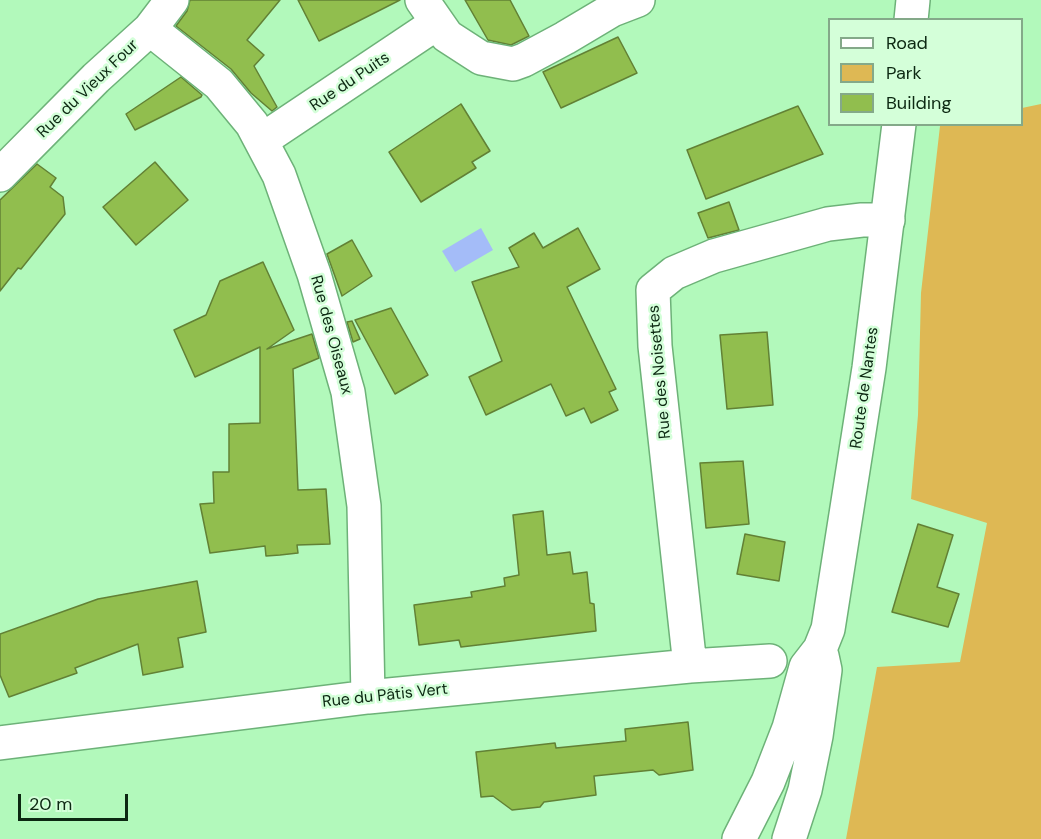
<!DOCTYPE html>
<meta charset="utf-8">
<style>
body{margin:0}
#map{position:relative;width:1041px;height:839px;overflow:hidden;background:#b2f9bb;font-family:"DM Sans",sans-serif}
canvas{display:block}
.legend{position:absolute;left:828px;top:18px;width:195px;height:108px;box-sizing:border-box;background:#d4ffd9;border:2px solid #84a989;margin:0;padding:8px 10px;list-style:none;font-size:18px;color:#0c2812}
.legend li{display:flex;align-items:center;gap:12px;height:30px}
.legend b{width:30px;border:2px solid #84a989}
.scale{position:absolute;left:18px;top:794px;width:110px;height:27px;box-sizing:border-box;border:3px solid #0c2812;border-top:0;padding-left:8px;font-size:18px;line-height:21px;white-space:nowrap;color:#0c2812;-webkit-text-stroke:4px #d4ffd9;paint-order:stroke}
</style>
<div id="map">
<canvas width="1041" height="839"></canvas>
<ul class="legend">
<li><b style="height:8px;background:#fff"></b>Road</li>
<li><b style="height:16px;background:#deb854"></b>Park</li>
<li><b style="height:16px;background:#91be4e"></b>Building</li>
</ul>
<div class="scale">20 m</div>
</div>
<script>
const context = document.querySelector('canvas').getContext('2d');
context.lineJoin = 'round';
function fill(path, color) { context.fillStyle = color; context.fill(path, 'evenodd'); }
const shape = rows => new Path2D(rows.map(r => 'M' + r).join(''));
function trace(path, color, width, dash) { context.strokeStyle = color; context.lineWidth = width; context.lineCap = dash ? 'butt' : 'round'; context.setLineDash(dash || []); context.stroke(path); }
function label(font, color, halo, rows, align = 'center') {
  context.font = font + ' "DM Sans",sans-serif'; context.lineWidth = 5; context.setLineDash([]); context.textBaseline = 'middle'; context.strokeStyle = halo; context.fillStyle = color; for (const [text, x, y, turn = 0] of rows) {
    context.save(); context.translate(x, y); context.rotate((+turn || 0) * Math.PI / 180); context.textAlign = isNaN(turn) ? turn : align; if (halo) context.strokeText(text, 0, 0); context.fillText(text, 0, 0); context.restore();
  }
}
fill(shape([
 [1041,104,1041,839,846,839,877,667,960,662,987,523,911,499,918,415,921,293,940,126,948,124,1022,124,1022,108]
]), '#deb854');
fill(shape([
 [481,228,493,250,455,272,442,251]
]), '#a4bcf8');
const building = shape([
 [190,0,280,0,247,40,264,55,254,66,277,107,272,111,251,93,231,69,176,26,187,11,190,0],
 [298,0,400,0,319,41,298,0],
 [465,0,510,0,529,36,511,45,488,40,465,0],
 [618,37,637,73,561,108,543,72,618,37],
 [181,77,202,95,201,97,135,130,126,114,181,77],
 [461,104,490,151,472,162,476,168,421,202,389,152,461,104],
 [798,106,823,154,706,199,687,150,798,106],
 [155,162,188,200,136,245,103,207,155,162],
 [37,164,56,178,50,187,63,197,65,214,21,269,18,268,0,291,0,200,37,164],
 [729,202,739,230,708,238,698,213,729,202],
 [578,228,600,269,567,287,616,389,609,392,618,410,591,423,584,408,566,416,551,384,486,415,469,377,502,361,472,282,519,267,509,248,534,233,543,248,578,228],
 [352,240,372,276,342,296,327,254,352,240],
 [263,262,294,330,267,349,312,334,319,358,293,369,298,490,326,489,330,544,297,545,298,553,280,555,266,556,265,546,210,553,200,504,214,503,213,472,229,472,229,424,260,423,260,347,195,377,174,330,206,315,220,281,263,262],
 [391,308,428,375,395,394,355,320,391,308],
 [352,321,360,339,353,342,347,322,352,321],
 [767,332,773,405,727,409,720,335,767,332],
 [743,461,749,524,706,528,700,463,743,461],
 [543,511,547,555,570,552,573,574,587,572,590,603,594,604,596,631,461,647,459,640,419,645,414,605,472,597,471,592,505,586,504,578,519,575,513,515,543,511],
 [918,524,953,535,937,587,959,594,948,627,892,612,918,524],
 [745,534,785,542,779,581,737,574,745,534],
 [197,581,206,632,178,638,183,667,143,675,138,644,75,668,77,673,9,697,0,675,0,634,98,599,197,581],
 [688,722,693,770,659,775,653,770,594,776,596,795,544,802,540,807,512,810,493,796,481,797,476,752,555,743,556,748,626,741,625,729,688,722]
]);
fill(building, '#91be4e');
trace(building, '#628135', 1.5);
const minor = shape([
 [422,0,447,36,481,58,513,64,524,60,565,38,612,10,638,0],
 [150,29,219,84,252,124,279,175,314,274,348,392,364,506,368,697],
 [262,140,437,23],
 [0,175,96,78,150,29,172,0],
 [690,666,655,346,653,290,674,273,714,256,828,224,862,220,888,220],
 [0,743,368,697,690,666,770,661]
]);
const tertiary = shape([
 [911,20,913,0],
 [739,839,768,782,789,728,806,667,820,649,828,629,869,368,899,124],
 [789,839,805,790,816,736,825,670,822,656]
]);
trace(minor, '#6db278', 36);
trace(tertiary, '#6db278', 36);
trace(minor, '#fff', 33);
trace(tertiary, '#fff', 33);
label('16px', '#0c2812', '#d4ffd9', [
 ["Rue du Puits",350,82,-34],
 ["Rue du Vieux Four",88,89,-44],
 ["Rue des Oiseaux",331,335,75],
 ["Rue des Noisettes",660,372,-95],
 ["Route de Nantes",865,388,-82],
 ["Rue du Pâtis Vert",385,696,-6]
]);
</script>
